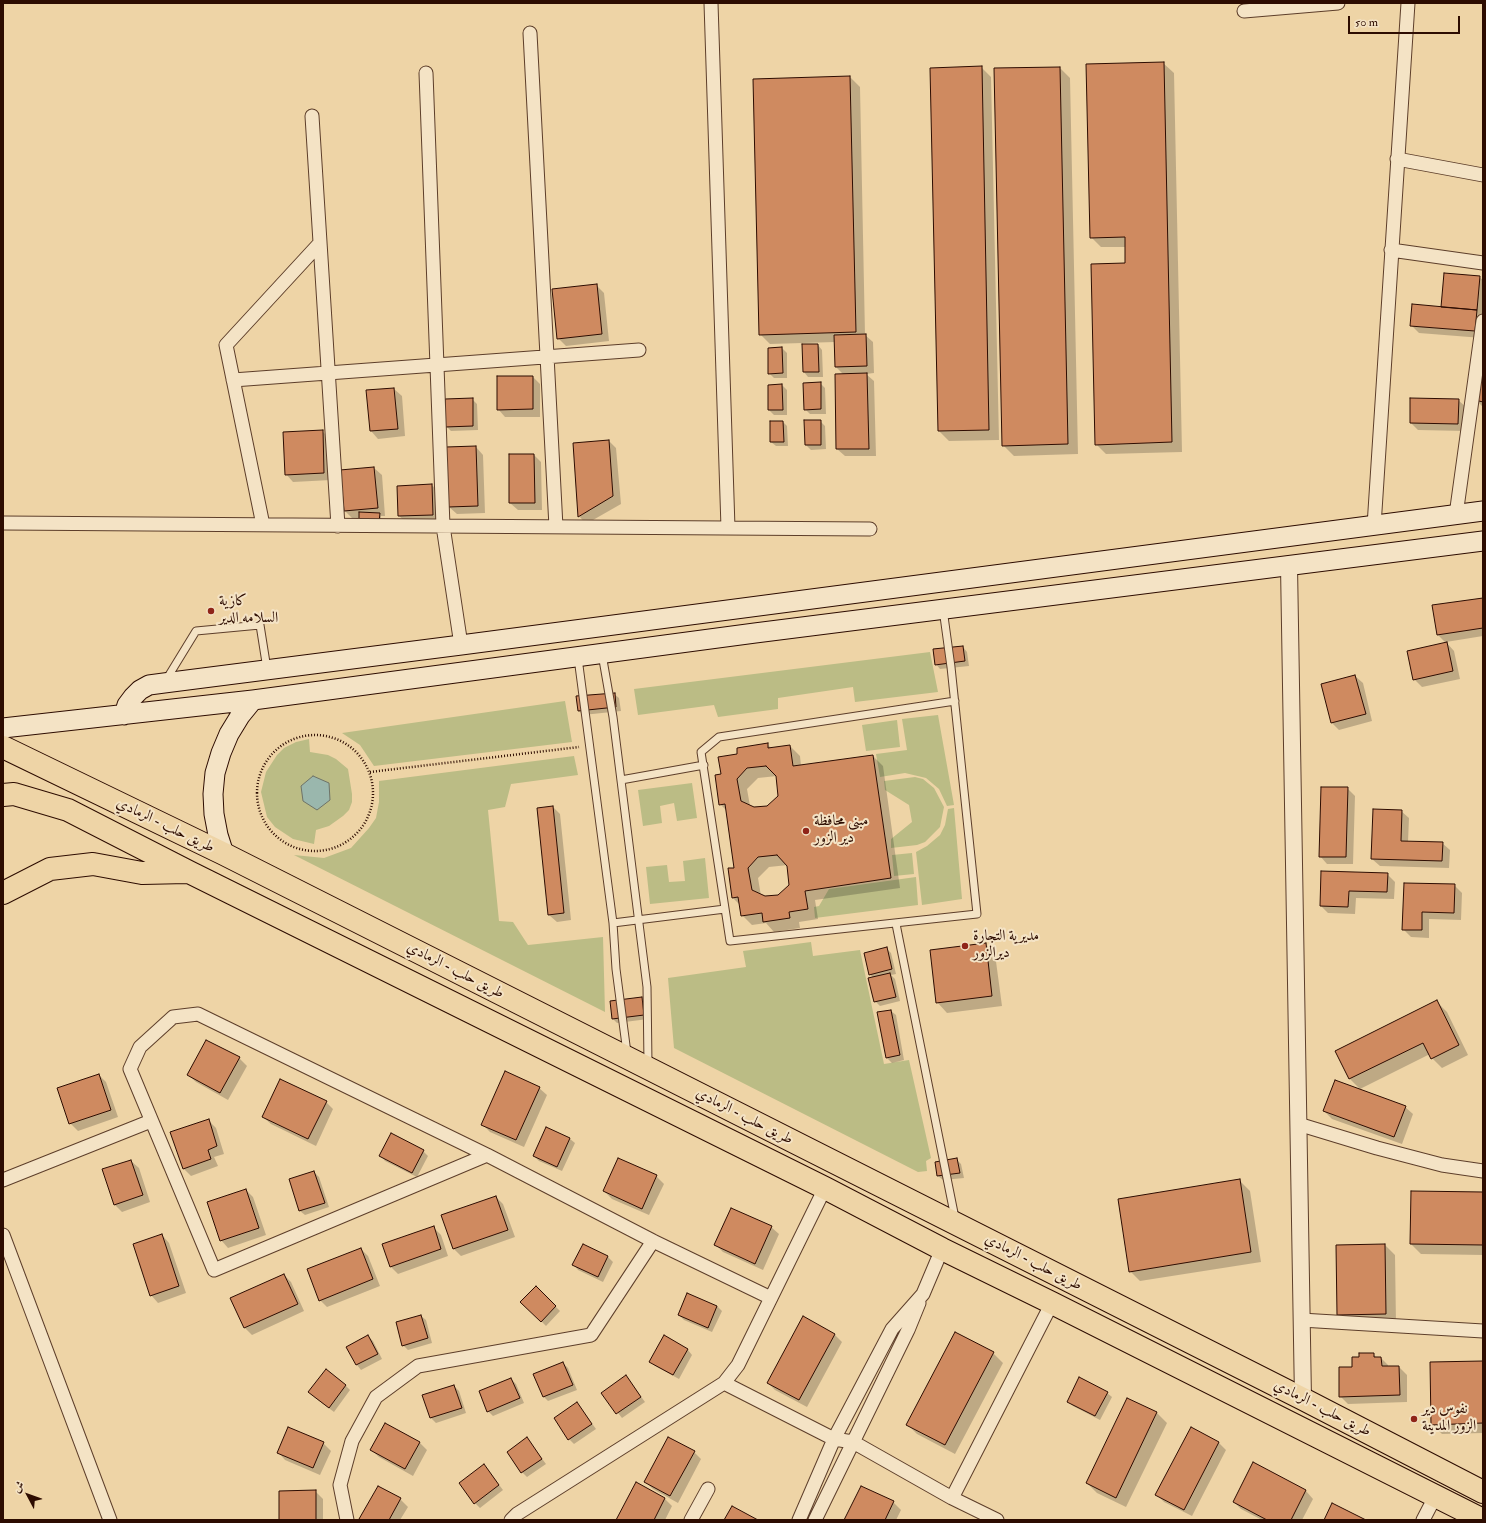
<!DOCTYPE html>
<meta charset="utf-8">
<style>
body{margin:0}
#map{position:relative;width:1486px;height:1523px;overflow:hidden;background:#eed4a6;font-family:"IM FELL Double Pica",Amiri,serif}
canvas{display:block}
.frame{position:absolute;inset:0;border:4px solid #2d0c01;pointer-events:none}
.north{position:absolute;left:8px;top:1475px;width:40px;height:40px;-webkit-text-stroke:3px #f4e3c5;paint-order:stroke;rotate:311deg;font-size:11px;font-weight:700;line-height:16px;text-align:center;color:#2d0c01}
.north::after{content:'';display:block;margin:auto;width:14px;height:18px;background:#2d0c01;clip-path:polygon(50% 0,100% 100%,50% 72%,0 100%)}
.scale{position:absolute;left:1348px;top:16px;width:112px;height:18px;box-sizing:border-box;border:2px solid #2d0c01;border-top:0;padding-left:5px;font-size:12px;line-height:14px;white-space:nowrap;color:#2d0c01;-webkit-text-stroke:3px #f4e3c5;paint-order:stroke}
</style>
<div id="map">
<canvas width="1486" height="1523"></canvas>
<div class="frame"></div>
<div class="north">ش</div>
<div class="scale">50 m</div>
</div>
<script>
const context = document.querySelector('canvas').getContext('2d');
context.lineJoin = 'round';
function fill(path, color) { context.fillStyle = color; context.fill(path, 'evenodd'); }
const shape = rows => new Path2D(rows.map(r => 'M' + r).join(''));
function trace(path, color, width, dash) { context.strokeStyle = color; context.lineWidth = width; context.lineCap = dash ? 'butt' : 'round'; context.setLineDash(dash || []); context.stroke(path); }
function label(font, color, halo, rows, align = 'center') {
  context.font = font + ' "IM FELL Double Pica",Amiri,serif'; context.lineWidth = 4; context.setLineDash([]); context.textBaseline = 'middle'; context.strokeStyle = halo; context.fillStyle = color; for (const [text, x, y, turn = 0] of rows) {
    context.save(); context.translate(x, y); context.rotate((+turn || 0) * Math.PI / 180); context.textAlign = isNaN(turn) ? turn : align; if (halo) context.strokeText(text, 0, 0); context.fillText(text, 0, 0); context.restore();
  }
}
fill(shape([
 [930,652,938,692,855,702,853,687,778,698,778,709,718,717,714,705,638,715,634,689],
 [565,701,572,742,374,766,360,745,342,733],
 [938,715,954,805,947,806,939,789,926,778,905,773,880,777,876,754,907,750,902,719],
 [897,720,900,747,866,751,862,725],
 [309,739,310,752,328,755,336,759,348,769,352,794,352,802,349,810,343,816,329,826,316,830,314,844,293,839,275,827,267,817,261,792,266,772,277,755,284,748,296,742],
 [574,756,578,775,511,784,505,807,488,810,499,921,513,922,528,945,603,937,605,1012,294,855,324,858,351,848,369,828,376,818,379,802,379,781],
 [915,777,923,779,934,788,944,807,940,827,925,842,917,845,891,848,891,839,912,822,909,805,885,790,884,781],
 [692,783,697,818,677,821,674,803,660,806,662,823,643,826,638,790],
 [954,808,962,899,922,905,916,852,927,846,940,835,945,825,948,809],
 [912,853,914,874,894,876,892,855],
 [705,858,709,898,650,904,646,867,667,865,669,882,685,881,683,861],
 [916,877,918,905,815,918,814,907,819,906,829,889],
 [811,942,813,956,860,950,884,1064,909,1060,931,1158,926,1161,927,1171,918,1172,674,1048,668,978,746,967,743,951]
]), '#bbbc85');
const water = shape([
 [313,776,329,783,330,800,317,810,303,801,301,786,313,776]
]);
fill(water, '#9ab7ad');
trace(water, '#6e7368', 1);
fill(shape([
 [1163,63,1174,73,1182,452,1106,454,1096,444,1126,264,1126,247,1101,247,1091,237],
 [981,67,991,77,999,440,949,441,939,431],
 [1060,68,1070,78,1078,454,1014,456,1003,445],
 [850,77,860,87,865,335,873,342,874,373,866,374,874,381,876,456,845,456,837,449,843,374,836,367,835,342,770,344,760,334],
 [1479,277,1483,280,1482,338,1419,333,1411,325,1442,308],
 [596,285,604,293,609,341,566,346,558,338],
 [803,345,818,345,822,350,823,377,808,377,804,372],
 [782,348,787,353,787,378,774,378,769,373],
 [1483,374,1483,407,1476,400],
 [533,377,540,384,540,417,505,417,498,409],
 [820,383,825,388,826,414,810,414,805,409],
 [782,385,787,390,787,415,774,415,769,410,769,386],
 [394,389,402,396,405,436,378,439,371,431,368,391],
 [472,399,477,404,478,430,451,431,446,426],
 [1458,400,1466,407,1465,431,1418,430,1411,423],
 [820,421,825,426,826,449,811,450,806,445],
 [783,422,787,426,788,446,776,446,771,442],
 [322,431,330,439,331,480,293,482,286,474],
 [609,441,616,448,621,504,586,524,579,516],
 [476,447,483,455,485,513,457,514,449,507],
 [534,455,541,462,542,510,518,510,510,503],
 [374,468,382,475,385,516,381,516,381,523,360,518,352,518,345,511],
 [432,485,439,493,440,522,407,523,399,516],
 [1483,599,1483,636,1446,642,1454,651,1460,679,1422,687,1414,679,1447,644,1438,635],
 [963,647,967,652,969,666,940,669,936,664],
 [1355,676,1363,683,1372,721,1339,730,1332,723],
 [614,694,619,698,621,711,583,715,578,710],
 [767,744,771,748,790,746,800,756,801,766,873,756,883,766,900,888,815,900,818,919,799,922,800,928,774,932,766,923,752,925,742,915,740,905,733,898,735,869,727,811,720,804,722,775,739,755],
 [777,776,779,796,768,807,753,808,750,806,747,789,758,778],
 [788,865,790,885,779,896,764,897,761,896,758,878,769,867],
 [1347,788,1355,796,1353,864,1327,864,1320,856],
 [553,807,560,814,571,920,557,922,549,915],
 [1401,811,1409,818,1408,842,1442,843,1450,850,1449,868,1380,866,1372,859],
 [1322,872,1387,874,1395,882,1394,899,1356,898,1355,914,1328,913,1321,906],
 [1405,884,1454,885,1462,893,1461,920,1429,919,1429,938,1411,937,1403,929],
 [985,944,995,954,1002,1006,947,1013,937,1002],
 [886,948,891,953,896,974,891,975,895,979,900,1001,880,1006,875,1001,873,978,870,974],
 [642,998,646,1003,648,1019,617,1023,613,1019],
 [1437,1002,1447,1012,1468,1055,1442,1068,1432,1058,1430,1054,1360,1089,1350,1079],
 [891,1011,896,1015,904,1060,892,1063,887,1058,878,1013],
 [239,1058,247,1066,228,1100,196,1082,188,1075],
 [99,1075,106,1082,118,1117,78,1131,70,1123],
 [539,1088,547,1095,524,1147,490,1132,482,1124],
 [326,1102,333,1109,316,1146,271,1124,263,1117],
 [1405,1107,1413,1114,1402,1144,1332,1119,1324,1111],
 [208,1120,216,1128,224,1154,214,1157,218,1166,191,1176,183,1168],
 [547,1128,570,1139,575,1143,562,1171,539,1161,534,1156],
 [423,1151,428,1156,417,1177,385,1161,381,1156],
 [956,1159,961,1164,964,1178,943,1180,938,1176],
 [131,1161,139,1168,150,1202,122,1212,114,1204],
 [314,1172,319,1177,329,1207,305,1215,300,1211,290,1180],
 [656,1176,664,1184,649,1215,612,1199,604,1191],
 [1240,1181,1250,1191,1261,1262,1140,1281,1130,1271],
 [246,1190,253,1197,266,1235,228,1248,221,1240],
 [1483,1193,1483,1255,1421,1254,1411,1244],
 [496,1197,503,1204,515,1237,461,1256,454,1249],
 [433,1227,441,1235,448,1256,398,1274,390,1266],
 [771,1227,779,1234,763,1270,723,1252,716,1245],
 [162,1235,169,1243,186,1293,158,1303,151,1295],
 [583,1245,608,1257,613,1262,603,1282,578,1270,574,1265],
 [1385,1245,1395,1255,1396,1324,1348,1325,1338,1315],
 [361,1249,368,1256,380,1286,327,1307,320,1300],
 [284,1275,291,1282,304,1311,252,1335,245,1328],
 [536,1287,560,1311,546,1326,522,1302],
 [688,1294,717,1306,722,1311,712,1332,684,1320,679,1315],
 [421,1316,426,1320,432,1343,408,1350,403,1345],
 [804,1318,835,1335,842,1342,807,1407,775,1390,768,1383],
 [368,1336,373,1341,382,1359,361,1370,357,1365,348,1347],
 [664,1337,688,1350,692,1355,679,1379,655,1366,650,1361],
 [993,1353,1003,1363,955,1454,917,1434,907,1424],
 [1373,1354,1377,1358,1381,1358,1388,1365,1388,1367,1399,1367,1407,1375,1407,1402,1348,1404,1340,1396,1353,1368,1360,1358],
 [1483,1362,1483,1433,1442,1434,1432,1424],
 [563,1363,568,1368,577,1390,548,1401,544,1397],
 [626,1376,645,1402,622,1418,602,1393],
 [511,1379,516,1384,524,1403,493,1416,488,1411],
 [346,1386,350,1390,334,1412,314,1397],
 [454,1386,459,1391,466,1413,436,1423,431,1418,424,1396],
 [1107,1393,1112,1397,1100,1420,1073,1406,1068,1401],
 [1128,1399,1157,1413,1167,1423,1126,1507,1097,1493,1087,1483],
 [577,1403,596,1429,574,1444,569,1439],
 [1191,1429,1219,1443,1226,1450,1192,1516,1164,1502,1156,1494],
 [527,1439,546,1464,527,1477,522,1472],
 [323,1443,331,1451,320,1475,285,1460,278,1452],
 [420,1443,427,1450,413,1476,379,1457,371,1450],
 [694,1452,701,1459,678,1503,653,1489,645,1482],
 [1254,1464,1306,1491,1313,1499,1302,1520,1262,1520,1241,1509,1234,1502],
 [484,1465,503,1490,480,1508,475,1503],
 [636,1484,665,1499,672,1506,665,1520,617,1520],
 [379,1487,400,1499,408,1507,400,1520,362,1520],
 [315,1491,323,1499,323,1520,280,1520],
 [893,1502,901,1510,896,1520,845,1520]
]), '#0003');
const building = shape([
 [1164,62,1172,442,1095,445,1091,264,1125,263,1125,237,1090,238,1086,64,1164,62],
 [982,66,989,430,938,431,930,68,982,66],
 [1060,67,1068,444,1002,446,994,68,1060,67],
 [850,76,856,332,759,335,753,79,850,76],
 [1444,273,1480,276,1477,310,1441,307,1444,273],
 [597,284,602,334,557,339,552,289,597,284],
 [1412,304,1477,310,1475,331,1410,326,1412,304],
 [866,334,867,366,835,367,834,335,866,334],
 [802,344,818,344,819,372,803,372,802,344],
 [782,347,783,373,768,374,768,348,782,347],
 [867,373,869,449,836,449,835,374,867,373],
 [1480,373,1483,373,1483,402,1475,400,1480,373],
 [497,376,533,376,533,409,497,410,497,376],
 [821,382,821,409,804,410,803,383,821,382],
 [782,384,783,410,768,410,768,385,782,384],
 [394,388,398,429,370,431,366,390,394,388],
 [473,398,473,426,445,427,445,399,473,398],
 [1410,398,1459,399,1458,424,1410,423,1410,398],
 [804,420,821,420,821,445,805,445,804,420],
 [770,421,783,421,784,442,770,442,770,421],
 [323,430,324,473,285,475,283,432,323,430],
 [609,440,613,496,578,517,573,443,609,440],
 [476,446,478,506,448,507,446,447,476,446],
 [509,454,534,454,535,503,509,503,509,454],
 [374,467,378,508,344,511,340,470,374,467],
 [432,484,433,515,398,516,397,486,432,484],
 [359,512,380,513,379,522,359,521,359,512],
 [1483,598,1483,628,1437,635,1432,605,1483,598],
 [1447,642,1453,671,1413,680,1407,651,1447,642],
 [963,646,965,661,935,665,933,649,963,646],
 [1355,675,1366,714,1331,723,1321,684,1355,675],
 [615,693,616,707,578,711,576,696,615,693],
 [768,743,768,748,790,745,793,766,873,755,891,878,805,891,808,909,789,912,790,918,763,922,762,913,741,916,738,897,732,898,728,868,734,868,725,804,719,805,715,775,721,774,718,757,737,754,737,748,768,743],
 [766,766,776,776,778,796,767,806,754,807,741,801,737,779,747,768,766,766],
 [777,855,787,866,789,885,778,895,765,896,752,890,748,868,758,857,777,855],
 [1321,787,1348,787,1346,857,1319,857,1321,787],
 [553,806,564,913,548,915,537,808,553,806],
 [1373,809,1402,810,1401,841,1443,842,1442,861,1371,859,1373,809],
 [1321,871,1388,873,1387,892,1349,891,1348,907,1320,906,1321,871],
 [1404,883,1455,884,1454,913,1422,912,1422,930,1402,930,1404,883],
 [986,943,992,996,936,1003,930,950,986,943],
 [887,947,892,969,869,975,864,953,887,947],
 [890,973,896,997,874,1002,868,978,890,973],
 [642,997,644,1015,612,1019,610,1001,642,997],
 [1437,1000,1459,1045,1431,1059,1423,1043,1349,1079,1335,1051,1437,1000],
 [891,1010,900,1055,886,1058,877,1012,891,1010],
 [206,1040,240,1057,220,1093,187,1075,206,1040],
 [505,1071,540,1087,516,1140,481,1125,505,1071],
 [99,1074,111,1110,69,1124,57,1088,99,1074],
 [280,1079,327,1101,308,1139,262,1117,280,1079],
 [1335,1080,1406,1106,1394,1137,1323,1111,1335,1080],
 [209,1119,217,1146,208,1150,211,1159,183,1169,170,1132,209,1119],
 [546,1127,570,1138,557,1167,533,1156,546,1127],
 [391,1133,424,1150,412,1173,379,1156,391,1133],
 [618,1158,657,1175,642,1209,603,1191,618,1158],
 [957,1158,960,1173,937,1176,935,1162,957,1158],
 [131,1160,143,1195,114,1205,102,1169,131,1160],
 [314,1171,325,1203,299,1211,289,1179,314,1171],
 [1240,1179,1251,1252,1129,1272,1118,1199,1240,1179],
 [246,1189,259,1228,220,1241,207,1202,246,1189],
 [1411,1191,1483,1192,1483,1245,1410,1244,1411,1191],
 [496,1196,508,1230,453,1249,441,1215,496,1196],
 [731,1208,772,1226,755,1264,714,1245,731,1208],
 [434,1226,441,1249,390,1267,382,1244,434,1226],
 [162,1234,179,1286,150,1296,133,1244,162,1234],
 [583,1244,608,1256,598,1277,572,1265,583,1244],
 [1385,1244,1386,1314,1337,1315,1336,1245,1385,1244],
 [361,1248,373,1279,319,1301,307,1269,361,1248],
 [284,1274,298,1304,244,1328,230,1298,284,1274],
 [536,1286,556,1306,541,1322,520,1302,536,1286],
 [687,1293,717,1306,708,1328,678,1315,687,1293],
 [421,1315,428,1338,402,1346,396,1322,421,1315],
 [803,1316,835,1334,799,1400,767,1383,803,1316],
 [955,1332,994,1352,945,1445,906,1425,955,1332],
 [368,1335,378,1354,356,1365,346,1347,368,1335],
 [664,1335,688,1349,673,1375,649,1362,664,1335],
 [1359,1353,1374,1353,1374,1357,1381,1357,1382,1366,1399,1366,1400,1395,1339,1397,1339,1367,1352,1367,1352,1357,1359,1357,1359,1353],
 [1483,1361,1483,1423,1431,1425,1430,1362,1483,1361],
 [563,1362,573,1385,543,1397,533,1374,563,1362],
 [326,1369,346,1385,329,1408,308,1392,326,1369],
 [626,1375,641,1397,616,1414,601,1393,626,1375],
 [1079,1377,1108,1392,1095,1416,1067,1402,1079,1377],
 [511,1378,520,1398,487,1412,479,1391,511,1378],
 [454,1385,462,1408,430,1418,422,1395,454,1385],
 [1127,1398,1157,1412,1116,1498,1086,1483,1127,1398],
 [577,1402,592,1424,568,1440,554,1418,577,1402],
 [385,1423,420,1442,405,1469,370,1450,385,1423],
 [288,1427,324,1442,313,1468,277,1453,288,1427],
 [1191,1427,1219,1442,1184,1510,1155,1495,1191,1427],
 [527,1437,542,1459,521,1473,507,1452,527,1437],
 [668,1437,695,1451,670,1496,644,1482,668,1437],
 [1253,1462,1306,1490,1291,1520,1267,1520,1233,1502,1253,1462],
 [484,1464,499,1485,474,1504,459,1483,484,1464],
 [636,1482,665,1498,654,1520,616,1520,636,1482],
 [378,1486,401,1498,389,1520,361,1520,359,1519,378,1486],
 [861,1486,894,1501,885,1520,844,1520,861,1486],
 [316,1490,316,1520,279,1520,279,1491,316,1490],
 [1332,1503,1366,1520,1324,1520,1332,1503],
 [732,1506,758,1520,724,1520,732,1506]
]);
fill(building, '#cf8a60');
trace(building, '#2d0c01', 1);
const service = shape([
 [943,609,951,667,977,914,730,941,701,752,719,737,955,701],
 [602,654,613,717,647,987,648,1064],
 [578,658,613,923],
 [166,680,196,631,260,625,267,669],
 [621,780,704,765],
 [896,924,955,1218],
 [627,1053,616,969,613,923,725,909]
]);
const minor = shape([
 [711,3,728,528],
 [1244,11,1338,3],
 [530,33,556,527],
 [426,73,443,526,461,645],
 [312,116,338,526],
 [1397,159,1483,175],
 [1391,250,1483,263],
 [233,380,639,350],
 [1456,515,1483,321],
 [3,523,870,529],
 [263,525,226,345,320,243],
 [1374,526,1408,3],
 [1298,1124,1377,1148,1442,1165,1483,1171],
 [487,1155,198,1014,173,1017,140,1047,130,1069,214,1270,487,1155,653,1241,771,1298],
 [3,1180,151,1121],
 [3,1235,110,1520],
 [1301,1320,1483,1331],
 [724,1383,834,1439,853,1442,952,1498,997,1520],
 [952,1498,1052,1303],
 [347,1520,340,1485,352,1441,376,1397,418,1366,591,1335,653,1241],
 [511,1520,517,1514,724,1383,738,1365,825,1188],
 [691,1520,708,1489],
 [799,1520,834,1439,892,1329,923,1294,942,1249],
 [815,1520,908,1330,919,1303],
 [1423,1520,1436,1495]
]);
const tertiary = shape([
 [1289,566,1303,1399]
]);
const secondary = shape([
 [124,715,127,705,133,697,140,690,149,685,164,683,461,645,1483,511],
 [3,728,253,700,755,633,1483,541],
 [224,854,218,835,214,814,213,794,215,773,221,753,229,734,240,716,253,700]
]);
const trunk = shape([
 [3,747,224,854,1303,1399,1483,1492],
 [3,795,14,794,68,810,189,872,825,1188,942,1249,1052,1303,1483,1520],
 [3,893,50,869,93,864,142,873,187,872]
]);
trace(service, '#5d3e2a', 9);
trace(minor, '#5d3e2a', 15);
trace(tertiary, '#5d3e2a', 18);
trace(secondary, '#2d0c01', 21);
trace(trunk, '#2d0c01', 24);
trace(shape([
 '257 793a58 58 0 1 1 116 0a58 58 0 1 1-116 0Z',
 [370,772,579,747]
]), '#2d0c01', 2.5, [1, 2]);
trace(service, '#f4e3c5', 7);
trace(minor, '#f4e3c5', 13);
trace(tertiary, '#f4e3c5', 16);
trace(secondary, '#f4e3c5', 19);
trace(trunk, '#eed4a6', 22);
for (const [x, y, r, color] of [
 [211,611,4,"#8f2418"],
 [806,831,4,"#8f2418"],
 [965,946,4,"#8f2418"],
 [1414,1419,4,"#8f2418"]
]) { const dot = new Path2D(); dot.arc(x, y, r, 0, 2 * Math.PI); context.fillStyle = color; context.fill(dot); trace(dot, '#f4e3c5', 1.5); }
label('15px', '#2d0c01', '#f4e3c5', [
 ["كازية",219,602],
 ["السلامه الدير",219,619],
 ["مبنى محافظة",814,822],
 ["دير الزور",814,839],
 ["مديرية التجارة",973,937],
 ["ديرالزور",973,954],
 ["نفوس دير",1422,1410],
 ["الزور المدينة",1422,1427]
], 'left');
label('15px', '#2d0c01', '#f4e3c5', [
 ["طريق حلب - الرمادي",165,826,26],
 ["طريق حلب - الرمادي",455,971,27],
 ["طريق حلب - الرمادي",744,1117,27],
 ["طريق حلب - الرمادي",1033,1263,27],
 ["طريق حلب - الرمادي",1322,1409,27]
]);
</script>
